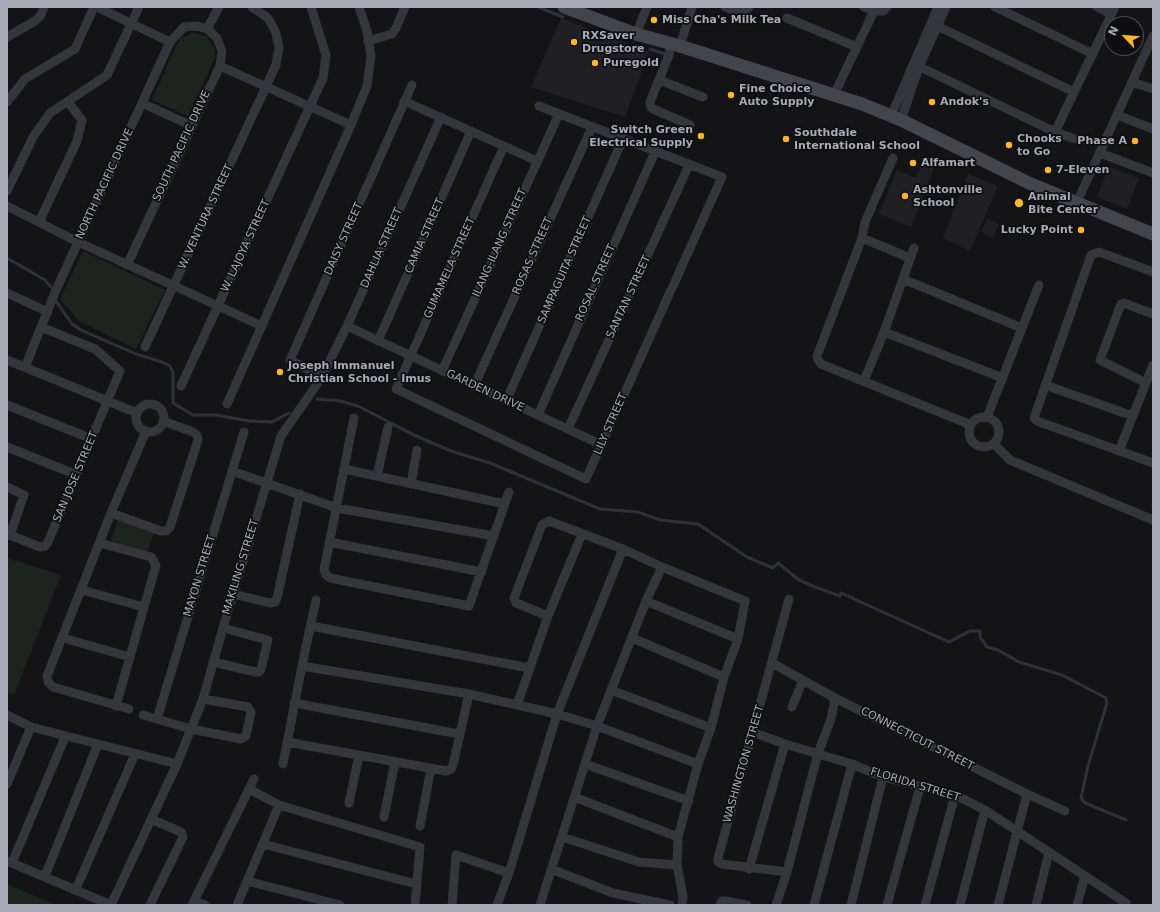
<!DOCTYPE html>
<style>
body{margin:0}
#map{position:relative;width:1160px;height:912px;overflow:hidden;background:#141416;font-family:"DejaVu Sans",sans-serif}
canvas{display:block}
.frame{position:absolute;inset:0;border:8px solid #a6abb7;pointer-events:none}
.north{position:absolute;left:1104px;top:16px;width:40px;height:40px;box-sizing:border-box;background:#0f0f11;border:1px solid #4b4d53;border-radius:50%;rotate:296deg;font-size:11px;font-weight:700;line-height:16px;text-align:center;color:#a6abb7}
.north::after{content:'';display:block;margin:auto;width:14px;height:18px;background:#fbb528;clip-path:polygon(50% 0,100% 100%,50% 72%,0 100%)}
</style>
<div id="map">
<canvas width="1160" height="912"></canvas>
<div class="frame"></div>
<div class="north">N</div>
</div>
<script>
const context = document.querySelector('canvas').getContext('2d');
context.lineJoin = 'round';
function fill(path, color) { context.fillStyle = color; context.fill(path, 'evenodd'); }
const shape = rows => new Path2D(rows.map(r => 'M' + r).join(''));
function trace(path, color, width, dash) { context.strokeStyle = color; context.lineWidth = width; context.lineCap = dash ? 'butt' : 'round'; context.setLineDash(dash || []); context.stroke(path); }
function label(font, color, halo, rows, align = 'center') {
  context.font = font + ' "DejaVu Sans",sans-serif'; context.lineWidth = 3.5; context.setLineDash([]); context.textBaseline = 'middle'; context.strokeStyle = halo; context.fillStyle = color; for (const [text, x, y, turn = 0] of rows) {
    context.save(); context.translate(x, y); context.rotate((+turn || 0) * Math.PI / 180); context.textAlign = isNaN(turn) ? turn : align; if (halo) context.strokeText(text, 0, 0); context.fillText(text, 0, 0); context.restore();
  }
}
fill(shape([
 [561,18,649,52,625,117,531,87],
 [926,155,937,160,911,227,879,214,897,170,916,178],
 [1109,167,1139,178,1127,209,1097,197],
 [968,174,998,186,970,251,943,238],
 [987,218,999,224,993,238,981,232]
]), '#202024');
fill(shape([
 [193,33,206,36,214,47,215,53,214,60,188,116,152,100,177,44,181,38],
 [83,251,165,290,136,349,79,321,60,299],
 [118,520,154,532,147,553,111,541],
 [7,558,61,575,14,695,7,693],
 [7,884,56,905,7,905]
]), '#1c251d');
trace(shape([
 [538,7,563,17],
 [650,49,665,54],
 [7,258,45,280,51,287],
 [56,301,72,324,81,330,136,354,162,362,170,366,173,373,173,403,193,415,216,415,249,421,272,422,289,413],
 [317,399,341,401,360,407,414,435,451,451,490,463,600,509,638,512,660,520,698,524,747,557,773,568,778,563,799,580,815,587,840,596,841,593,949,642,970,631,980,631,980,637,987,647,998,650,1019,662,1062,675,1106,698,1107,703,1088,766,1081,798,1085,803,1126,820]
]), '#2a333b', 3);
trace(shape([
 [97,7,170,42],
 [725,7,738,12,745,11,749,7],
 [864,7,874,11,883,11,887,7],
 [995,7,1093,54],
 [1097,7,1111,14],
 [787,18,857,47],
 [931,23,1074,92],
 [207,29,219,7],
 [636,34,647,7],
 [7,37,35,21,41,15,44,7],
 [368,41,392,34,396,28,405,7],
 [671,44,669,55,650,102,651,107,653,109,690,125],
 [680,46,692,7],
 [914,64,1055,132,1075,139],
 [220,66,351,125],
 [659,80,703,97],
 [1132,82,1153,89],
 [833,97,874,11],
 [404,101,537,161],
 [7,102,25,79,75,49,94,7],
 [142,103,192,126],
 [1117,115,1153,129],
 [891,116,938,7],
 [901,120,919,67,946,7],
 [1055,132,1115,7],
 [504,146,396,389,586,479,722,177,539,106],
 [1100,153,1153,173],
 [893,158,865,222,862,238,817,356,818,360,821,364,971,425],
 [7,191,33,137,50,113,107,75,139,7],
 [1077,202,1153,36],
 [7,206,78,242,262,326],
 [39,222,77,141,82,120,68,102],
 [862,238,910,258],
 [1153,272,1099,252,1091,255,1034,418,1037,421,1153,463],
 [903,279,1022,328],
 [7,293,48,312],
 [347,326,602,445],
 [884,332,1003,378],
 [378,341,471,131],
 [145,347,276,65,279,48,276,33,268,18,252,7],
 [7,360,137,413],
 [25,367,56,290,170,42,184,27,197,26,207,29,217,38,222,51,220,66,127,265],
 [442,371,559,114],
 [322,377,290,360,412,85],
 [864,381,884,332,914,248],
 [1146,383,1100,360,1121,304,1124,303,1153,314],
 [1045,385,1133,416],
 [181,386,323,78,326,55,311,7],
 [474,386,592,127],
 [506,401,623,139],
 [227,404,351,125,367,86,371,56,367,31,359,7],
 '136 418a14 14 0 1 1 28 0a14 14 0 1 1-28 0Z',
 [7,405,92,439],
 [538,415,655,152],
 '969 432a15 15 0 1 1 30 0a15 15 0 1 1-30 0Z',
 [987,417,1039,285],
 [354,418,324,570,326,575,330,578,469,606,509,492],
 [568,429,689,165],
 [994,444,1010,460,1153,520],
 [7,447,77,475],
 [1119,451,1153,365],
 [344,469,505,504],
 [232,471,337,508,494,536],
 [377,476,388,427],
 [411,484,417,450],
 [7,487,24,495,10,535],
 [111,513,161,531,166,531,170,527,198,440,197,435,193,432,163,421],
 [7,534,40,547,45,546,48,542,120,371,95,349,41,327],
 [329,542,482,572],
 [100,543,151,557,156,565,116,706],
 [82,590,144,607],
 [233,594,270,603,275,602,277,598,300,494],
 [646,601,738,639],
 [548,616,516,603,514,598,542,525,549,521,623,549,662,567,745,601,738,639,724,677,711,728,698,764,678,837,677,865,683,897,682,905],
 [311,626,529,668],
 [63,638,130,657],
 [632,638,724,677],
 [213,662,256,672,259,672,261,669,268,640,223,628],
 [772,663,835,698,1027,794,1065,811],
 [302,666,469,694,557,714,597,726,698,764],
 [611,690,711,728],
 [294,703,459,734],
 [517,705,548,616,582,534],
 [792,707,803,680],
 [129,709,53,687,48,682,47,676,111,513,146,431],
 [7,715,31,727,177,764],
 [143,715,191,729,241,739,246,736,251,712,248,707,203,699],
 [157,719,244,432],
 [752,732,785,744,852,764,883,777,955,795,985,810,1126,903,1125,905],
 [287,742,446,771,451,769,453,765,469,694],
 [283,764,302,666,316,600],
 [585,764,689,801],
 [7,784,31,727],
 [249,789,279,805,420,847,415,905],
 [574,797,678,837],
 [349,803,359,755],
 [384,817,395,762],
 [420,826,431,768],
 [562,837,639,862,677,865],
 [263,844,416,884],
 [7,861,111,905],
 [12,863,65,737],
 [551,869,613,893,670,905],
 [749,869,785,744],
 [787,872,722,864,718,862,718,858,789,599],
 [45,876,98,744],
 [247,881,340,905],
 [76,889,135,754],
 [194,901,205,905],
 [111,905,177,764,203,699,223,628,281,436,322,377,347,326,441,117],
 [150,905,183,837,181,832,151,819],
 [192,905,254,779],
 [237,905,279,805],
 [452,905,456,855,509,873],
 [497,905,509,873,557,714,623,549],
 [540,905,597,726,646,601,662,567],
 [720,905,722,901,725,901,747,905],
 [776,905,787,872,818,753,831,719,835,698],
 [814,905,852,764],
 [851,905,883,777],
 [887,905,920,787],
 [925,905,955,795],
 [960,905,985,810],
 [998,905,1027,794],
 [1036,905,1049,852],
 [1077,905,1085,876]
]), '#35363c', 9);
trace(shape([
 [564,7,636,34,680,46,862,104,901,120,1031,184,1153,234]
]), '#43454c', 13);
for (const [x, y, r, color] of [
 [654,20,4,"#fbb528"],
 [574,42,4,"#fbb528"],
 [595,63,4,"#fbb528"],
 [731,95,4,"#fbb528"],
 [932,102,4,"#fbb528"],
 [701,136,4,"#fbb528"],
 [786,139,4,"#fbb528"],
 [1135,141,4,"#fbb528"],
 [1009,145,4,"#fbb528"],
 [913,163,4,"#fbb528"],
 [1048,170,4,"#fbb528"],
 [905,196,4,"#fbb528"],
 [1019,203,5,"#fbb528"],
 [1081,230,4,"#fbb528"],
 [280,372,4,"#fbb528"]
]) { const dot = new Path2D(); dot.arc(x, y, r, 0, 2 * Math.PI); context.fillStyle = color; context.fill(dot); trace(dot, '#0f0f11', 1.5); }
label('bold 11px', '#a6abb7', '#0f0f11', [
 ["Miss Cha's Milk Tea",662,20],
 ["RXSaver",582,36],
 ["Drugstore",582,49],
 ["Puregold",603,63],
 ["Fine Choice",739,89],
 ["Auto Supply",739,102],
 ["Andok's",940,102],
 ["Switch Green",693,130,"right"],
 ["Electrical Supply",693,143,"right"],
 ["Southdale",794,133],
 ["International School",794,146],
 ["Chooks",1017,139],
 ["to Go",1017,152],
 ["Phase A",1127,141,"right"],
 ["Alfamart",921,163],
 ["7-Eleven",1056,170],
 ["Ashtonville",913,190],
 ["School",913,203],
 ["Animal",1028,197],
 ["Bite Center",1028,210],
 ["Lucky Point",1073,230,"right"],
 ["Joseph Immanuel",288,366],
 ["Christian School - Imus",288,379]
], 'left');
label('11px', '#a6abb7', '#0f0f11', [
 ["SOUTH PACIFIC DRIVE",182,146,-65],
 ["NORTH PACIFIC DRIVE",105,184,-65],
 ["W. VENTURA STREET",206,217,-65],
 ["CAMIA STREET",425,236,-66],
 ["DAISY STREET",344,239,-66],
 ["ILANG-ILANG STREET",500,243,-66],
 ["W. LAJOYA STREET",246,246,-65],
 ["DAHLIA STREET",382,248,-66],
 ["ROSAS STREET",533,256,-66],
 ["GUMAMELA STREET",450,268,-66],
 ["SAMPAGUITA STREET",565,270,-66],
 ["ROSAL STREET",596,283,-66],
 ["SANTAN STREET",629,297,-65],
 ["GARDEN DRIVE",485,391,25],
 ["LILY STREET",611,424,-66],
 ["SAN JOSE STREET",76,477,-67],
 ["MAKILING STREET",241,567,-73],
 ["MAYON STREET",200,576,-73],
 ["CONNECTICUT STREET",917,739,27],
 ["WASHINGTON STREET",744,764,-74],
 ["FLORIDA STREET",915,785,17]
]);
</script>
